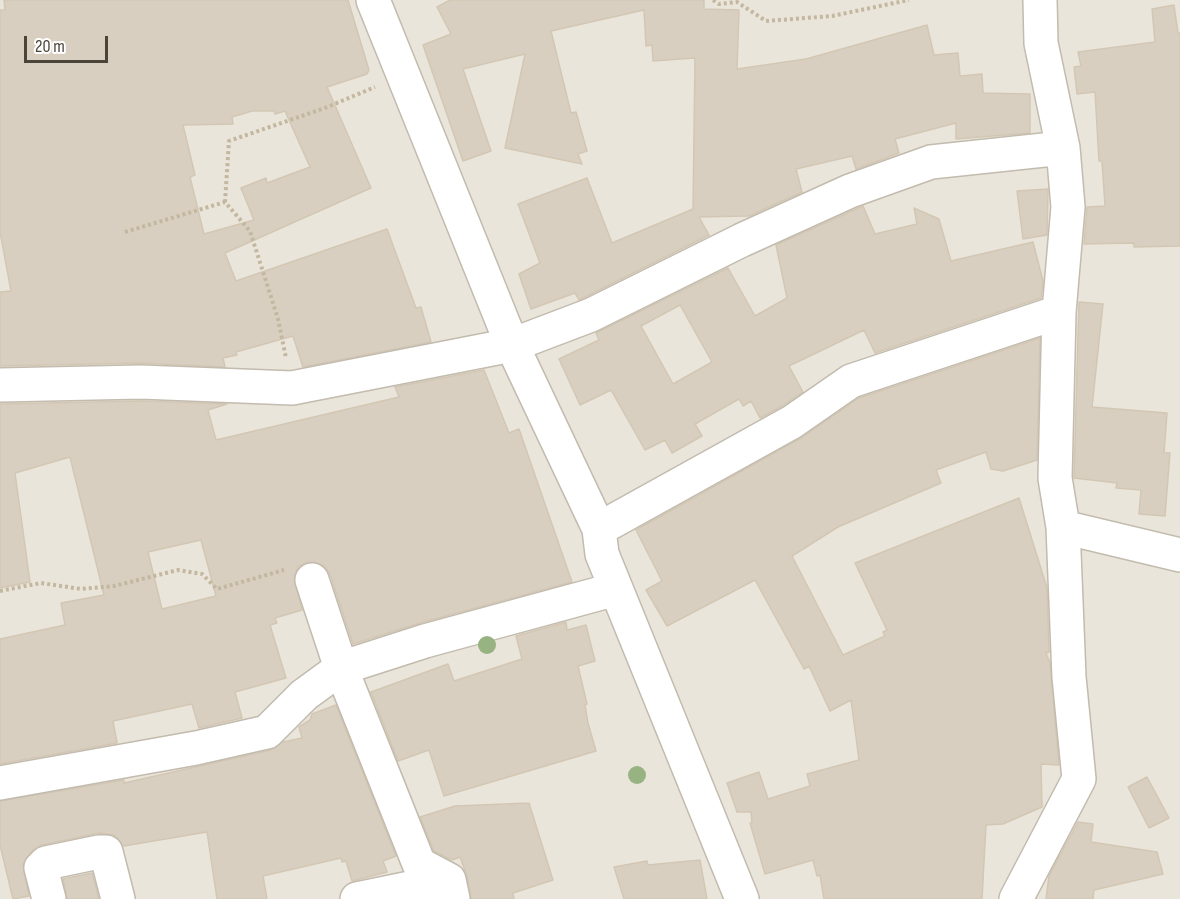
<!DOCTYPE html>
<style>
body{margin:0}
#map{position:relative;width:1180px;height:899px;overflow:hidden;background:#f6f3ec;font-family:"Sofia Sans Condensed",sans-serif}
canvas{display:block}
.scale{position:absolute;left:24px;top:36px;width:84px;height:27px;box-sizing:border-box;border:3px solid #4b4439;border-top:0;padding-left:8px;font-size:18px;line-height:21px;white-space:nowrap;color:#4b4439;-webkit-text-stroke:4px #fff;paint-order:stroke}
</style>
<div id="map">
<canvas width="1180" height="899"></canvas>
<div class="scale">20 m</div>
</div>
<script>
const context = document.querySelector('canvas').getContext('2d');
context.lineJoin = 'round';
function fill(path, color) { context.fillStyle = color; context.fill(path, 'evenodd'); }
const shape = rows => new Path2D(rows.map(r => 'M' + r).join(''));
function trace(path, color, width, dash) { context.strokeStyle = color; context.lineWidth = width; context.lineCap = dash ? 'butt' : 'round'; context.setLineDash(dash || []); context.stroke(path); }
fill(shape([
 [0,0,1180,0,1180,899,0,899]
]), '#eae5da');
const building = shape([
 [4,0,348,0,369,70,367,74,327,87,371,188,225,253,236,281,387,229,416,308,421,307,431,342,303,367,293,336,236,352,237,355,223,358,225,367,141,363,0,366,0,292,11,291,0,232,0,10,5,10,4,0],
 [252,111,274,111,275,114,285,111,310,167,267,183,266,178,241,188,254,220,204,234,190,177,195,175,183,125,233,124,232,117,252,111],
 [450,0,704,0,704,9,739,10,737,69,806,59,927,25,934,55,958,53,960,76,982,74,983,93,1030,94,1030,133,956,139,956,123,895,139,899,153,856,169,852,156,796,169,802,192,749,216,699,217,709,235,579,300,575,293,531,309,519,274,540,263,518,204,587,178,612,243,693,209,695,58,653,61,652,45,646,46,644,10,551,31,571,113,576,112,587,151,578,154,582,164,505,148,525,54,463,69,491,151,463,161,423,45,451,34,437,7,450,0],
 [1174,5,1178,33,1180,33,1180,246,1134,247,1134,243,1084,244,1087,207,1105,206,1102,161,1099,161,1095,92,1077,94,1074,67,1081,66,1078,52,1155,42,1152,9,1174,5],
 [1048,189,1047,235,1023,239,1017,191,1048,189],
 [863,206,875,234,917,224,914,208,939,219,951,261,1033,242,1043,281,1041,298,875,353,864,330,789,366,803,392,782,406,760,418,751,401,743,406,739,399,695,424,702,436,672,453,665,440,645,450,611,390,580,405,559,359,599,340,596,333,728,268,755,316,787,298,776,245,863,206],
 [680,305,712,362,673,384,641,326,680,305],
 [1079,302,1103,304,1092,407,1167,413,1164,453,1170,453,1165,516,1139,514,1141,490,1116,488,1117,483,1074,478,1079,302],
 [1040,338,1037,460,1003,471,991,469,986,452,936,470,941,483,838,527,792,556,843,655,885,636,883,632,887,630,855,563,1019,498,1047,588,1049,652,1046,653,1050,663,1059,765,1041,764,1042,807,1003,824,986,825,982,899,824,899,820,875,817,876,813,860,765,874,750,823,752,823,751,812,737,812,727,783,759,772,768,799,810,786,807,774,859,760,851,700,830,711,809,666,804,669,755,580,667,626,646,590,662,581,636,530,801,438,859,398,1040,338],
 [484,370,509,433,519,429,572,582,420,623,353,644,330,574,324,566,315,562,307,562,298,567,294,577,302,610,275,618,277,623,270,625,286,678,235,692,242,718,199,728,192,704,113,721,117,743,0,764,0,639,65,625,61,603,104,595,70,457,15,473,30,582,0,588,0,404,141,401,227,404,208,410,216,440,399,397,395,387,484,370],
 [201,540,216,596,162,609,148,552,201,540],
 [566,622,567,630,586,625,595,661,578,666,587,704,585,705,588,723,596,751,444,796,429,750,398,761,371,692,448,664,454,681,522,659,516,636,566,622],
 [336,705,396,856,383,861,387,872,352,881,346,861,342,862,341,858,263,876,267,899,217,899,207,832,124,846,114,835,99,833,42,845,33,850,23,864,29,896,13,899,0,845,0,801,124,780,124,783,271,750,283,742,302,738,299,727,310,720,312,714,336,705],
 [1147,777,1169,818,1149,828,1128,787,1147,777],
 [529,803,553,880,513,893,514,899,471,899,467,876,460,857,452,860,434,851,420,817,455,806,529,803],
 [1078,822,1093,824,1091,842,1157,852,1163,874,1094,890,1093,899,1046,899,1049,876,1078,822],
 [700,860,707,899,624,899,614,867,647,861,648,865,700,860],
 [92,873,99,899,67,899,63,879,92,873]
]);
fill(building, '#d8cfc1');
trace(building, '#d3c7b4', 1.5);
const minor = shape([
 [373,0,512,345,599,529,602,554,742,899],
 [0,385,141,382,292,388,512,345,591,315,742,240,850,191,931,162,1063,148],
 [1063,527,1180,555],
 [599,529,792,422,851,381,1059,312],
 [312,580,341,668,419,864,449,880,453,899],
 [0,783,196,748,267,732,304,695,341,668,425,641,616,589],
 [49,899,41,868,46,863,99,852,106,852,118,899],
 [357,899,449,880],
 [1016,899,1079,779,1069,677,1063,527,1055,478,1059,312,1068,207,1063,148,1041,43,1040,0]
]);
trace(minor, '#c2bbae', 36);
trace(shape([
 [713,0,719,4,737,2,766,21,832,16,909,0],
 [225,202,229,141,325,108,375,87],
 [125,232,225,202,250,231,278,319,286,358],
 [0,591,41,583,81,589,114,586,178,570,202,574,217,589,284,570]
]), '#c4b79f', 4, [3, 3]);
trace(minor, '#fff', 33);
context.fillStyle = '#97b381';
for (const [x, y] of [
 [487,645],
 [637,775]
]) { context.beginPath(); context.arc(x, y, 9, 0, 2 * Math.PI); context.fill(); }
</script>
